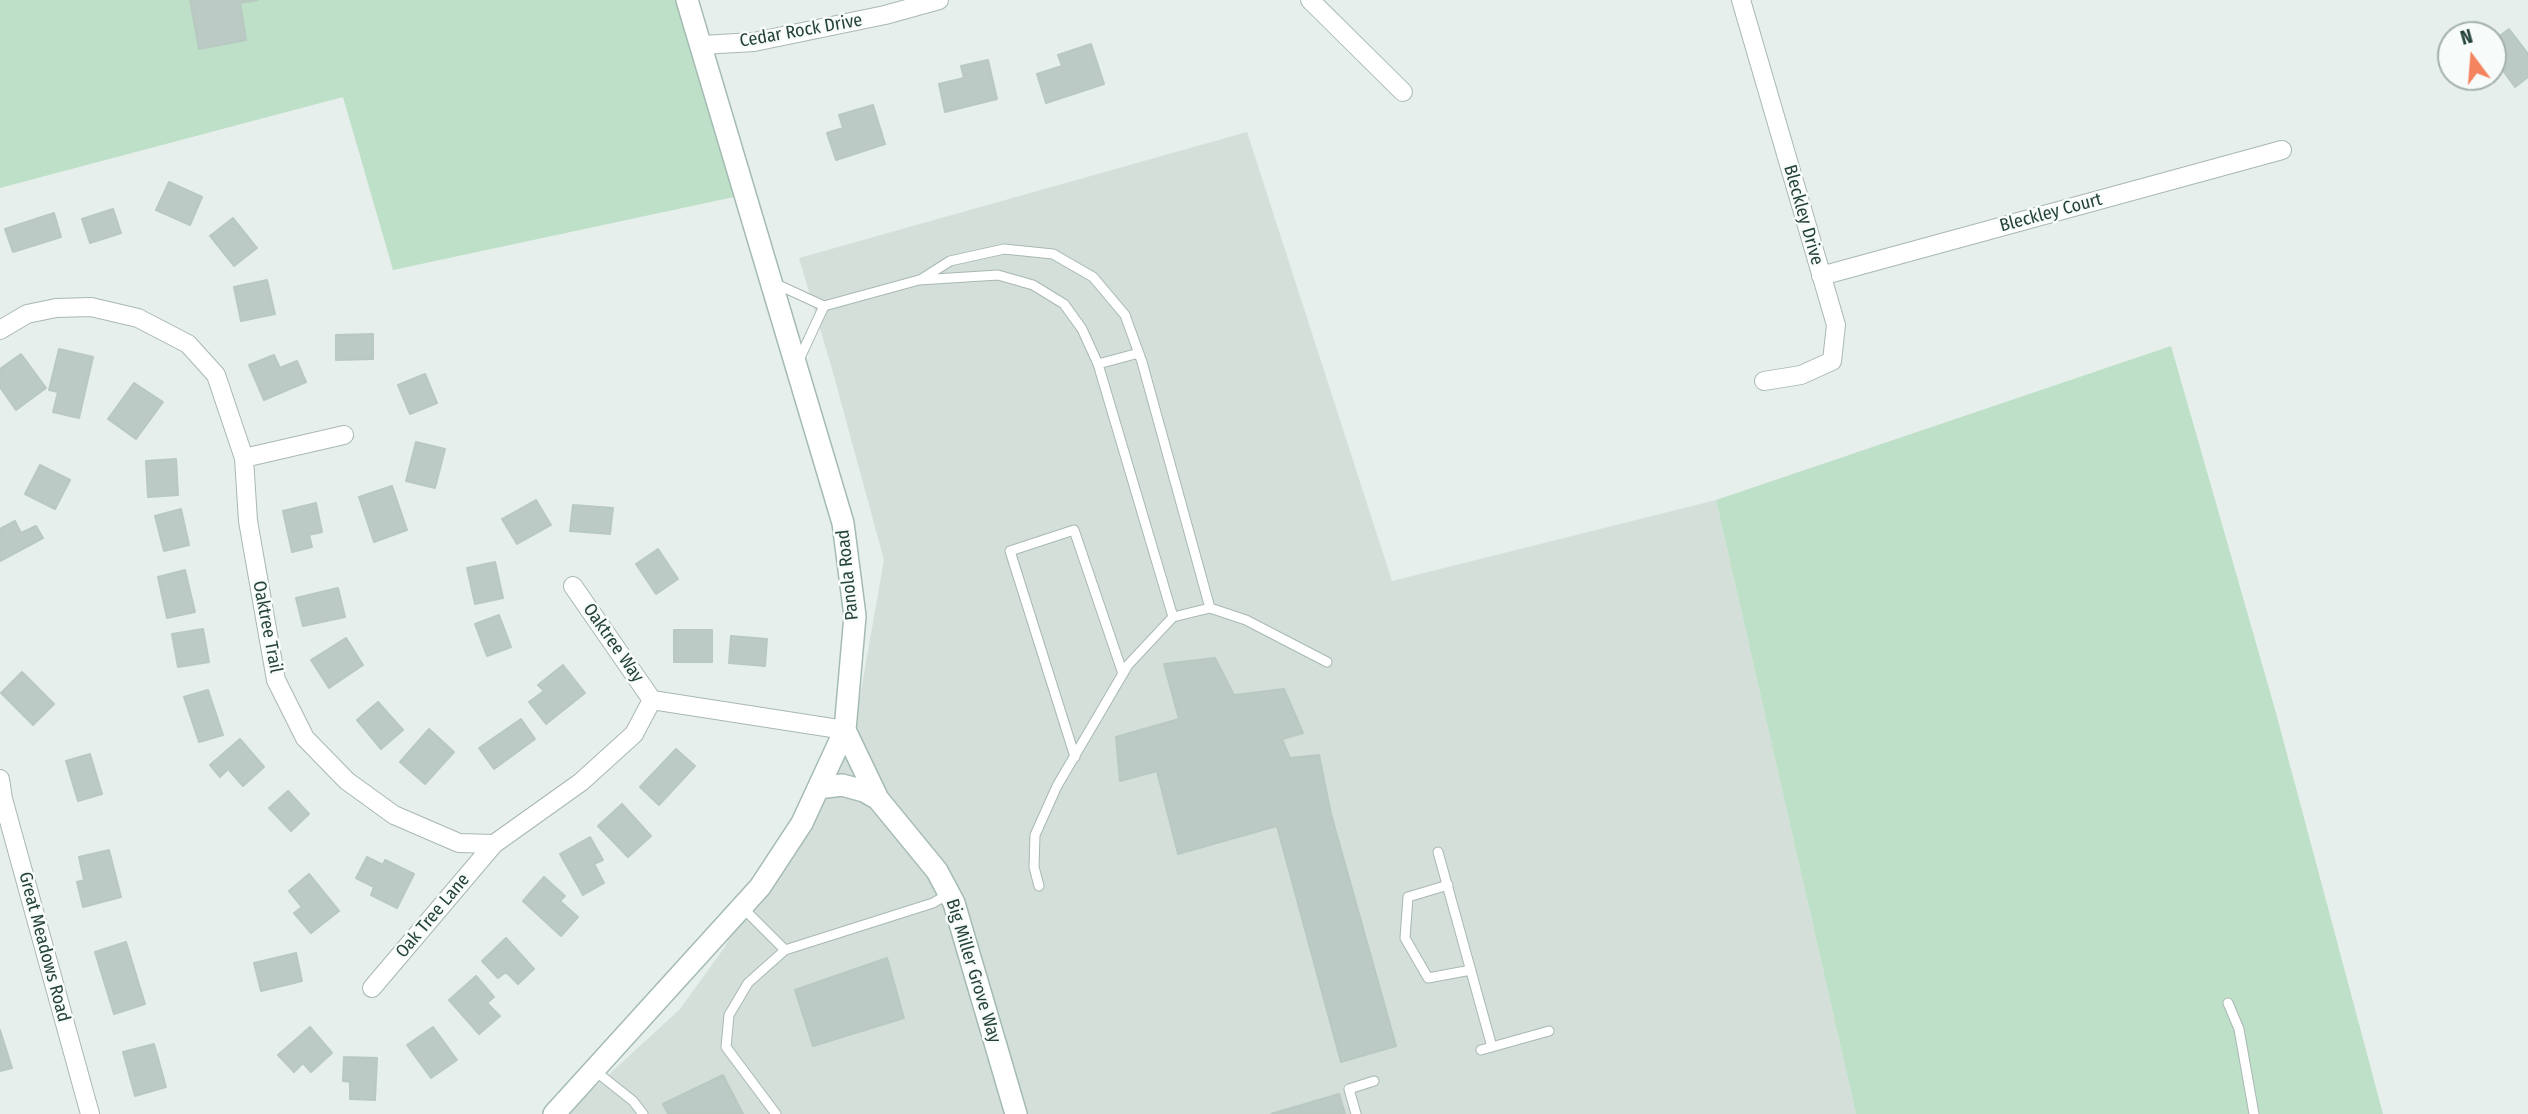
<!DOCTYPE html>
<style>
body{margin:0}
#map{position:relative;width:2528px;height:1114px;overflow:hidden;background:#e6efeb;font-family:"Fira Sans Condensed",sans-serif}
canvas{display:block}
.north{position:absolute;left:2437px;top:21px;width:70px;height:70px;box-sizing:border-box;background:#f7fbf9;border:2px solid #a3b1ad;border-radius:50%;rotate:344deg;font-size:19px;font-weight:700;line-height:28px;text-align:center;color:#24423a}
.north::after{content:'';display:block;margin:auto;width:24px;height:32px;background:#f4845f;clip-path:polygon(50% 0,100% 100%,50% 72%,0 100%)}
</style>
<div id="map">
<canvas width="2528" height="1114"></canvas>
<div class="north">N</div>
</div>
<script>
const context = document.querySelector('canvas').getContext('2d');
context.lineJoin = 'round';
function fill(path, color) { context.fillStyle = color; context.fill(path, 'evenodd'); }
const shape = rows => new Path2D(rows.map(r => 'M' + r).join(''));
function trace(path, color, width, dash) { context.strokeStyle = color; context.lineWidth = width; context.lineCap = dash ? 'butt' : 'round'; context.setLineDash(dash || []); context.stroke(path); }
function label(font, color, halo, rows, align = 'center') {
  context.font = font + ' "Fira Sans Condensed",sans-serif'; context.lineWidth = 5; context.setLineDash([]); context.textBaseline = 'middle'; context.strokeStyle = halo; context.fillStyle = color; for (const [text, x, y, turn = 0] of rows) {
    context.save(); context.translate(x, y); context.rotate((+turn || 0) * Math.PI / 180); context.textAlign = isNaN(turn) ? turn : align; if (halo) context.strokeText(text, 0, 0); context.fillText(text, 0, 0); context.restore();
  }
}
fill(shape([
 [1247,132,1392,581,1716,500,1856,1114,566,1114,680,1009,724,948,856,719,884,560,832,369,799,258]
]), '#d4dfda');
fill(shape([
 [0,0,683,0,705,56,734,197,393,270,343,97,0,188],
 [2171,346,2276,713,2383,1114,1856,1114,1716,500]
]), '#bfe0c8');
const building = shape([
 [190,0,258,0,240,3,246,40,199,49,190,0],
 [2509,29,2528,54,2528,77,2515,87,2493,57,2493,41,2509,29],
 [1091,44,1104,84,1046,103,1037,74,1062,66,1058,55,1091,44],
 [988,60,997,99,945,112,939,84,964,78,961,66,988,60],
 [873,105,885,144,836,160,827,133,843,128,839,115,873,105],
 [169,182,202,197,190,225,156,210,169,182],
 [113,209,121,233,90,243,82,219,113,209],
 [54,213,61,237,13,252,5,229,54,213],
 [233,218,257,248,234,266,210,236,233,218],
 [267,280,275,314,241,321,234,287,267,280],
 [373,334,373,359,336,360,336,335,373,334],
 [59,349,93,357,79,418,53,412,58,392,49,390,59,349],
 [21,354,46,388,16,410,0,387,0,369,21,354],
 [274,355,280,368,297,361,306,382,264,400,249,365,274,355],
 [425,374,437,403,410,414,398,385,425,374],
 [134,383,163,402,136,439,108,419,134,383],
 [416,442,445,449,435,488,406,481,416,442],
 [176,459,178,495,148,497,146,461,176,459],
 [40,465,70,480,55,509,25,494,40,465],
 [392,486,407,530,374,542,359,497,392,486],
 [536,500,551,525,517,544,502,519,536,500],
 [316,503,322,532,309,535,312,547,292,552,283,511,316,503],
 [573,505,613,508,610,534,570,531,573,505],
 [181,509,189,545,164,551,155,516,181,509],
 [15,521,21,533,36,526,43,538,0,561,0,529,15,521],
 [658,549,678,579,656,594,636,564,658,549],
 [495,562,503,598,475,604,467,568,495,562],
 [185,570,195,612,167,618,158,577,185,570],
 [338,588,345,617,303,626,296,598,338,588],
 [499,615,511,647,487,656,475,624,499,615],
 [203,629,209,662,178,667,172,634,203,629],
 [674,630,712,630,712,662,674,662,674,630],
 [731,636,767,639,765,666,729,663,731,636],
 [346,638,363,665,329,688,311,660,346,638],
 [1215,658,1234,695,1284,689,1303,733,1282,739,1290,758,1319,755,1331,814,1396,1046,1341,1062,1277,826,1178,854,1157,771,1120,781,1116,737,1179,719,1164,664,1215,658],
 [563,665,585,693,546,724,529,702,544,691,538,685,563,665],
 [22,672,54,704,33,725,1,693,22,672],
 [208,690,223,735,199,742,184,697,208,690],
 [378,702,403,730,381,749,357,720,378,702],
 [521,719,535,739,494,769,479,748,521,719],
 [429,729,454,752,425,784,400,762,429,729],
 [240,739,264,767,243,786,228,769,220,777,210,765,240,739],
 [676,749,695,766,659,805,640,787,676,749],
 [90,754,102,794,78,801,66,761,90,754],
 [288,791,309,814,291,831,269,808,288,791],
 [622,804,651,836,628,857,598,826,622,804],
 [590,837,603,860,594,864,604,883,583,895,560,854,590,837],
 [109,850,121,897,83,907,77,882,84,880,79,857,109,850],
 [367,857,383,865,385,860,414,874,397,908,371,895,374,887,356,878,367,857],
 [309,874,339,911,311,933,294,913,302,907,289,891,309,874],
 [544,877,565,896,560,901,578,917,561,936,523,901,544,877],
 [506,938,534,969,518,984,506,972,498,978,482,961,506,938],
 [126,942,145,1004,114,1014,95,952,126,942],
 [296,953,302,981,261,991,254,963,296,953],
 [887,958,904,1018,813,1046,795,990,887,958],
 [476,976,494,997,487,1003,500,1016,479,1034,449,1000,476,976],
 [310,1027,332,1053,311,1072,303,1063,294,1072,278,1055,310,1027],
 [433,1027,457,1060,431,1078,407,1045,433,1027],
 [0,1030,12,1068,0,1071,0,1030],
 [154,1044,166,1087,135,1096,123,1052,154,1044],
 [344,1057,377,1058,375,1100,350,1099,350,1082,343,1081,344,1057],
 [723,1075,743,1114,668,1114,663,1104,723,1075],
 [1339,1094,1345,1114,1271,1114,1339,1094]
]);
fill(building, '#bbcac4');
trace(building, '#b8c9c2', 2);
const lane = shape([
 [920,280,950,261,1004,249,1053,254,1093,277,1125,315,1142,362,1210,608],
 [774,283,824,306,919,280,998,275,1033,285,1064,304,1082,329,1098,364,1173,617],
 [798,362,824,306],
 [1098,364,1139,353],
 [1075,757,1010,551,1074,530,1123,674],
 [1438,852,1492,1047],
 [1448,885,1408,897,1405,938,1428,978,1471,970],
 [1039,886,1034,867,1035,835,1057,786,1128,665,1173,617,1210,608,1246,620,1327,662],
 [742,907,785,950,748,983,729,1015,726,1047,776,1114],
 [785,950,933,903,948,894],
 [2228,1003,2239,1029,2254,1114],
 [1481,1050,1549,1031],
 [594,1070,633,1101,643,1114],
 [1356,1114,1349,1089,1374,1081]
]);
const street = shape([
 [1310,0,1403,92],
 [1741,0,1836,325,1832,361,1801,375,1764,381],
 [702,45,754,42,885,15,939,0],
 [1821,276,2282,150],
 [0,330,27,314,56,308,91,307,138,318,188,344,216,375,244,458,248,521,276,680,305,738,347,781,394,815,459,843,494,844,581,782,634,734,652,700],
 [244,458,344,435],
 [573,586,652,700],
 [652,700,845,730],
 [0,779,3,799,90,1114],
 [372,988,494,844]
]);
const secondary = shape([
 [845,730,878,799,937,871,954,903,1016,1114],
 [818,788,842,785,864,791,878,799],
 [554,1114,760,887,802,823,845,730,855,616,843,523,687,0]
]);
trace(lane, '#a8b8b2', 11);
trace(street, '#a8b8b2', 20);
trace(secondary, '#a4bbb3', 24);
trace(lane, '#fff', 9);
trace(street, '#fff', 18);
trace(secondary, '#fff', 21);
label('18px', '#24423a', '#f7fbf9', [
 ["Cedar Rock Drive",801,31,-10],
 ["Bleckley Court",2051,213,-15],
 ["Bleckley Drive",1803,215,74],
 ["Panola Road",848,575,-96],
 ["Oaktree Trail",267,627,79],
 ["Oaktree Way",613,643,55],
 ["Oak Tree Lane",433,916,-50],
 ["Great Meadows Road",44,947,75],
 ["Big Miller Grove Way",973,971,73]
]);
</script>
